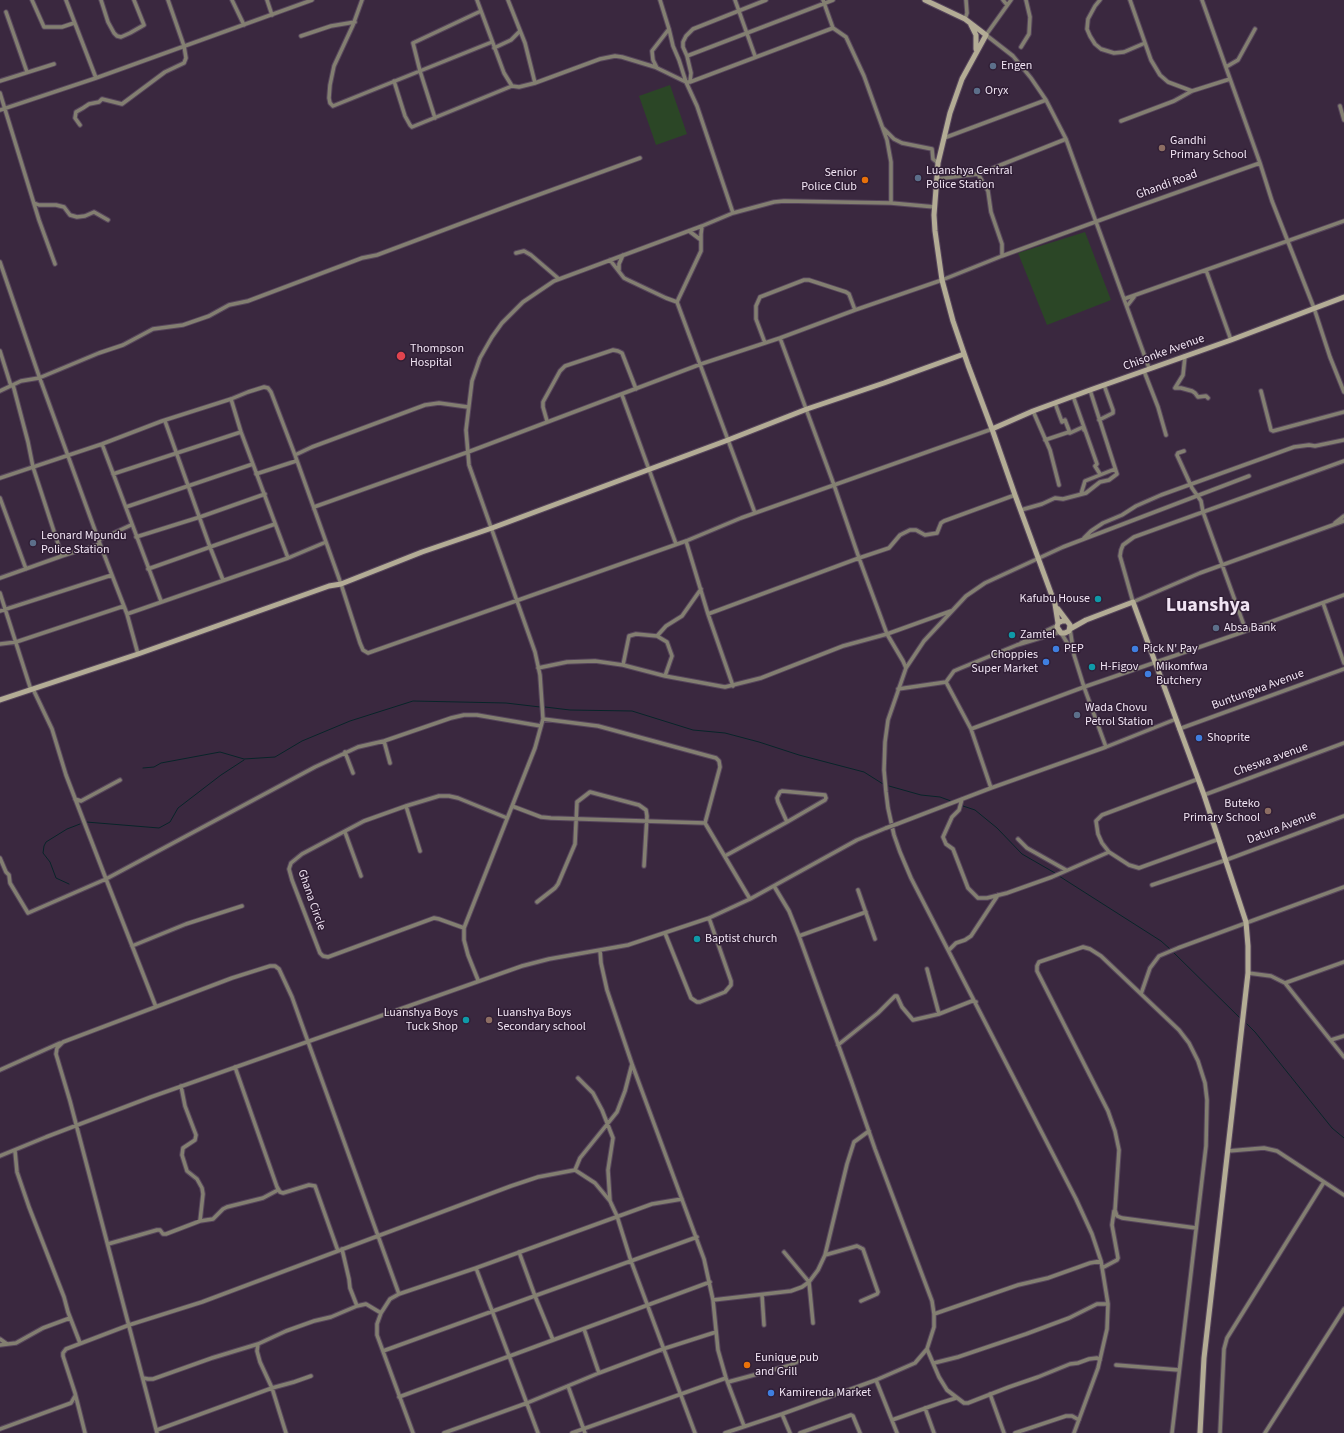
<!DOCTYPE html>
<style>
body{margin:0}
canvas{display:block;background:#3a283f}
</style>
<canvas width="1344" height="1433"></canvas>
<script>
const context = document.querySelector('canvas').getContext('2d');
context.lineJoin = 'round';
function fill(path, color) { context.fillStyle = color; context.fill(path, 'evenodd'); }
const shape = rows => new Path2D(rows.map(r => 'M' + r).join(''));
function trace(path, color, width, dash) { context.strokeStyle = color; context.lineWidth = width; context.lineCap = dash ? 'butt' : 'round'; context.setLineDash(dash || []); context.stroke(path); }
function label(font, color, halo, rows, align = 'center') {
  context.font = font + ' "Source Sans 3",sans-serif'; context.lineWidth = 3; context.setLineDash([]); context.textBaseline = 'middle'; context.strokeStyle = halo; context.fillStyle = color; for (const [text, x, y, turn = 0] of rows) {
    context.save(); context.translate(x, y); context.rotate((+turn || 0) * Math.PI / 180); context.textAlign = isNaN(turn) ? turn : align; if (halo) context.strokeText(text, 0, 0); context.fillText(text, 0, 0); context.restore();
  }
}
fill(shape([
 [670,85,687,134,656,145,639,96],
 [1085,232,1111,300,1047,325,1018,253]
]), '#2b4626');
trace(shape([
 [545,707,570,710,632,711,693,730,725,733,759,742,799,755,864,772,883,784],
 [143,768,154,767,161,763,220,752,244,759,275,757,302,741,350,721,413,701,506,703,540,707],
 [889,786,921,795,940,797,951,801],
 [963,806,975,810,997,828,1022,854,1055,873],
 [86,822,159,828,170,822,178,808,221,775,244,760],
 [1059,876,1161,941,1170,949],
 [69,884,56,878,50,862,43,853,44,846,46,842,67,829,80,824],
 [1172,951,1240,1018],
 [1247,1024,1255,1032,1332,1128,1344,1138]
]), '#082429', 1);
const street = shape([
 [32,0,44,27,62,27,74,23],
 [66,0,96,78],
 [101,0,108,22,114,33,117,36,121,37,130,33,144,25,134,0],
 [232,0,244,25],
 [267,0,272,15],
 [362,0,353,25,334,66,330,85,329,98,330,103,333,106,492,42],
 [477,0,504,73,512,86],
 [508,0,525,43,535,83],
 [660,0,669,29,673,46,679,60,686,82,690,82,833,28,846,37,864,76,887,140,891,162,891,203],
 [735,0,755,56],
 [823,0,833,28],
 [1003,0,1007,5],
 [1011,0,986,35,1013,56,1031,78,1046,100,1066,139,1149,368],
 [1100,0,1095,6,1088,19,1087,29,1090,36,1095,44,1101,49,1114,53,1124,52,1145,43],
 [1130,0,1151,60,1160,75,1168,82,1192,91,1230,79],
 [1202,0,1260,163,1272,201,1314,308,1330,357,1344,392],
 [6,12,27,72],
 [965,19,967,13,966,0],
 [301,36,331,26,355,22],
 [1021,47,1029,34,1030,17,1026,0],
 [494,48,511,40,520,31],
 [687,56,683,47,683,42,686,36,693,29,766,0],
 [1226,67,1238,60,1255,29],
 [657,68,653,60,652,51,669,29],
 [0,81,54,64],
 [394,81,405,116,410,125,412,127,512,86,519,87,535,83,600,59,615,56,622,57,655,67,686,82,697,106,733,213],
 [690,82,691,73,687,56,833,0],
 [0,93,39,220,55,264],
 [1340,106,1344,120],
 [0,110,96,78,312,0],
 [435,118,420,71,413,43,481,11],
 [1121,121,1174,101,1192,91],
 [80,125,75,118,76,112,83,108,89,104,99,102,102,99,122,104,165,72,184,63,186,58,184,46,168,0],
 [883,128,894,139,902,143,932,149,933,159,938,163],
 [944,138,1046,100],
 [978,174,988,191,991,212,1002,244,1002,256],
 [937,179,978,174,1066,139],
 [34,203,39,205,56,205,64,207,70,215,77,217,85,216,94,212,108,220],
 [702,226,701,234,701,251,677,302,755,513],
 [689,231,701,240],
 [516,253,524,251,531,255,559,279],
 [610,260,624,278,628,280,666,298,677,302],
 [0,262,39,376,100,544,127,614,138,654],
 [619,270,619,264,623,255],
 [1206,270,1231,340],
 [1124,299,1344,221],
 [1127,306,1134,297],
 [765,343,756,319,756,306,760,297,804,280,809,280,846,292,849,294,855,310],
 [0,351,11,386],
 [1185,356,1183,375,1175,388,1181,388,1192,391,1195,393,1198,397,1206,396,1208,398],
 [1144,371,1158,407,1166,435],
 [13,385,28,442,33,467,62,556],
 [0,391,21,381,39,378,99,353,123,345,153,329,183,325,209,316,229,305,248,301,362,258,377,255,513,204,640,158],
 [1261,391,1271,430,1273,431,1344,412],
 [622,395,676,544],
 [1073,396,1097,464,1095,466,1100,474],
 [231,399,241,432,288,558],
 [1055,403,1062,422,1065,420,1070,433,1083,427,1084,430],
 [1033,411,1050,450,1059,485],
 [1099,420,1113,413,1113,410,1104,385],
 [165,421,210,547,223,580],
 [547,421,543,407,543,402,560,371,565,366,613,350,618,351,622,353,636,389],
 [1045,440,1069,432],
 [102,444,161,601],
 [1184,451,1178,453,1177,455,1192,488,1201,501,1203,512,1246,631],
 [295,455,312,447,425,405,439,403,468,407],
 [1344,461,1134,537,1123,545,1121,550,1120,556,1133,602,1200,573,1344,521],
 [113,474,241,432],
 [256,474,296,461],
 [0,478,102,444,162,421,231,399,248,392,264,387,268,388,271,392,295,455,341,584,360,643,363,650,368,653,686,541,741,518,992,429],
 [1081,494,1085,481,1115,469],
 [0,498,26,569],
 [126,507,253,464],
 [314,509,314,507,468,452,701,364,780,338,855,310,942,280,1002,256,1136,207,1260,163],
 [1021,510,1042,504,1055,498,1063,499,1086,493,1100,482,1109,480,1117,474,1090,390],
 [1335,523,1344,516],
 [136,537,200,517,265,494],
 [1084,538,1091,531,1103,523,1122,515,1136,506,1161,495,1294,447,1309,445,1315,446,1344,440],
 [99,540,131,525],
 [686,541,708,614,733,686],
 [148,569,275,524],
 [0,578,62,556,100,544],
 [0,593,31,690],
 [1323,603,1344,663],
 [0,611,112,575],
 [951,611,887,634,859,558,889,548,900,535,910,530,916,530,925,535,937,533,941,523,944,521,1015,495],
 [127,614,288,558,326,542],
 [708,614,859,558,834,485,780,338],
 [1070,629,1074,655,1084,687,1106,747],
 [1061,633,1073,652],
 [657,636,666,626,682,616,701,589],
 [1021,643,1058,625],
 [0,644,16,642,124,606],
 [623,665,629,636,636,634,657,636,667,642,672,656,665,676],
 [538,668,567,662,595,661,623,665,665,676,725,687,761,678,843,646,887,634,903,661,906,668],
 [946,682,971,729,991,788],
 [898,689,946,682,954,671,961,668,1017,645,1060,632],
 [543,719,598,726,716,758,719,761,720,767,705,823,750,899],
 [971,729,1084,687,1246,631,1344,595],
 [1179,729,1344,669],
 [384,741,390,763],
 [345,752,353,773],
 [1198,779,1102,815,1096,821,1098,834,1102,843,1109,852,1129,865,1139,868,1219,839],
 [1204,795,1344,743],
 [75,799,81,801,120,780],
 [962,799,959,810,952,817,943,837,946,844,953,849,968,888,978,898,987,898,1007,893,1052,877,1109,852],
 [406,806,420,851],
 [512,806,541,817,551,818,705,823],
 [897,824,991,788,1106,747,1176,719],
 [345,832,361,876],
 [1018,839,1027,848,1066,870],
 [725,856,787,822,825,800,826,798,825,795,782,791,780,792,777,798,778,802,787,822],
 [0,858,6,872,9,875,10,883,28,913,106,879,66,775,52,729,33,689],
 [1152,885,1226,860,1344,816],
 [858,890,875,939],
 [537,902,555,888,558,884,575,844,577,802,590,792,639,805,646,810,647,816,644,866],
 [464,928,439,919,434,918,328,957,323,956,320,953,292,880,289,869,291,863,302,854,364,821,406,806,439,796,449,796,458,798,507,818],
 [665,933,691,998,697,1002,700,1002,725,992,731,985,731,981,709,918],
 [799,936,866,912],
 [132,946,186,924,242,906],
 [600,950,601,963,607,990,632,1064,704,1259,713,1300,718,1350,726,1378,744,1426],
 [949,950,956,943,965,940,971,936,998,895],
 [927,969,939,1014],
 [1248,973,1271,976,1285,983,1344,1057],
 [478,980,468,955,464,940,464,928,535,748,543,719,540,675,535,652,469,465,466,430,472,381,480,358,492,337,502,323,523,302,554,281,702,226,733,213,774,202,784,201,891,203,935,207],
 [1285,983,1344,962],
 [1141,994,1150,968,1159,956,1178,948,1344,887],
 [156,1007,106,879,315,767,358,747,384,741,451,718,464,715,477,715,541,726],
 [1331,1040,1344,1036],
 [838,1045,878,1013,895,996,897,996,902,1007,913,1020,939,1014,972,1001,976,1002],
 [235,1067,277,1187,280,1192,283,1193,309,1185,315,1186,338,1251],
 [0,1070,60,1043],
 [578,1078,593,1093,602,1110,613,1138,608,1170,610,1201],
 [181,1086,185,1106,196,1135,195,1140,183,1148,182,1155,187,1171,197,1179,202,1188,203,1194,200,1221],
 [15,1151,17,1172,29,1207,64,1297,68,1312,80,1343],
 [1228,1151,1264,1148,1277,1151,1344,1195],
 [0,1156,46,1137,151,1097,522,966,549,959,628,945,709,918,750,899,857,840,886,828],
 [575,1170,595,1183,610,1201,617,1216,631,1261,695,1433],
 [108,1244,157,1230,160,1230,163,1234,166,1234,200,1221,213,1219,223,1209,227,1207,263,1198,278,1190],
 [342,1249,349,1279,350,1288,357,1306],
 [519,1252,535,1296,553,1340],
 [784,1252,809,1282,813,1323],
 [825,1255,857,1246,863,1249,878,1292,877,1294,861,1301],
 [476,1268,538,1433],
 [1102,1268,1117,1260,1118,1258,1112,1225,1114,1211],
 [762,1295,764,1325],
 [713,1300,791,1291,802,1287,809,1282,818,1270,825,1255,847,1164,854,1142,869,1131],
 [934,1314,1018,1285,1048,1278,1090,1263,1101,1261],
 [584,1329,599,1373],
 [0,1339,7,1344],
 [258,1344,257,1351,260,1362,272,1388,286,1433],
 [0,1345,16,1343,43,1328,70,1318],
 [927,1349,939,1377,947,1390,964,1403,968,1403,1009,1387,1038,1377,1070,1364,1078,1363,1089,1359,1097,1358,1100,1360],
 [383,1351,697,1237],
 [934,1363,958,1357,1026,1334,1069,1318,1097,1304,1108,1304],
 [1116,1365,1179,1370],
 [143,1378,148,1379,153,1379,212,1358,258,1344,286,1331,314,1321,331,1317,357,1306,366,1304,381,1313],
 [876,1380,897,1433],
 [728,1382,791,1365,799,1361],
 [568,1386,585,1433],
 [990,1394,1004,1433],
 [399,1397,710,1282],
 [925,1408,934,1433],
 [782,1414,790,1433],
 [892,1420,940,1403,956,1398],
 [0,1429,71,1403,75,1396],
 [157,1430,272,1388,294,1382,311,1376],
 [85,1433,75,1393,63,1356,63,1353,66,1349,129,1325,202,1302,511,1186,538,1177,575,1170,580,1158,617,1112,625,1091,632,1064],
 [157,1433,70,1101,56,1054,57,1048,63,1042,232,978,270,966,275,966,279,969,292,997,302,1025,399,1294],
 [413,1433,377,1335,377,1324,381,1313,390,1299,399,1294,476,1268,652,1204,682,1199],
 [444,1433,527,1403,599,1373,663,1349,716,1332],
 [572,1433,726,1378],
 [725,1433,782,1414,876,1380,915,1363,927,1349,934,1327,934,1314,932,1301,875,1149,851,1080,799,936,789,911,774,886],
 [800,1433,851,1415,853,1416,860,1433],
 [1015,1433,1066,1416,1072,1416,1079,1420],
 [1074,1433,1098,1368,1107,1329,1108,1304,1101,1261,1092,1234,1076,1199,911,878,900,852,894,835,888,808,886,792,884,770,885,742,888,720,906,668,924,641,966,596,985,583,1063,547,1249,476],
 [1172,1433,1206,1146,1207,1100,1205,1083,1198,1061,1189,1043,1179,1030,1101,956,1090,949,1083,947,1039,962,1037,966,1037,971,1108,1111,1115,1131,1119,1150,1115,1210,1117,1216,1122,1218,1196,1228],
 [1220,1433,1224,1349,1227,1338,1324,1182],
 [1265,1433,1344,1309]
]);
const secondary = shape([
 [925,0,965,19,986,35,962,79,950,113,938,163,934,215,935,231,942,280,953,321,968,365,992,429,1015,495,1055,604,1058,623],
 [971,25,976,35,976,49],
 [992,429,1033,411,1090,390,1231,340,1344,297],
 [1058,609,1070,625,1069,631,1065,633,1061,633,1057,627,1058,623,1062,621,1066,621],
 [1070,629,1086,620,1133,602,1204,795,1246,922,1248,946,1248,973,1204,1358,1200,1433],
 [0,700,138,654,329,586,341,584,422,552,492,528,728,440,807,409,884,383,964,354]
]);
trace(street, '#57465c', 5.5);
trace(secondary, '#57465c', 7);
trace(street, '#837f71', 3.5);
trace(secondary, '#b3ac95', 5);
const streetBridge = shape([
 [886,828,897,824]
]);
trace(streetBridge, '#57465c', 5.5, []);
trace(streetBridge, '#837f71', 3.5);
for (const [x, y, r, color] of [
 [993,66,4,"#5c6f8a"],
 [977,91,4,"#5c6f8a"],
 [1162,148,4,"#8d6e63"],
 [918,178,4,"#5c6f8a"],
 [865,180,4,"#e8710a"],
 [401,356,5,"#e0444e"],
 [33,543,4,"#5c6f8a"],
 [1098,599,4,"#0f9aa8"],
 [1216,628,4,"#5c6f8a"],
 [1012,635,4,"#0f9aa8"],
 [1056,649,4,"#3f7fe0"],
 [1135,649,4,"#3f7fe0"],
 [1046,662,4,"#3f7fe0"],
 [1092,667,4,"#0f9aa8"],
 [1148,674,4,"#3f7fe0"],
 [1077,715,4,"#5c6f8a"],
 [1199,738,4,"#3f7fe0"],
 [1268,811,4,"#8d6e63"],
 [697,939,4,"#0f9aa8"],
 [466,1020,4,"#0f9aa8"],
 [489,1020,4,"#8d6e63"],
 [747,1365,4,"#e8710a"],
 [771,1393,4,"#3f7fe0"]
]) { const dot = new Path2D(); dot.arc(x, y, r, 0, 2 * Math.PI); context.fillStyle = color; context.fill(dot); trace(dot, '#301e35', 1.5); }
label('12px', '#f0e4f3', '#301e35', [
 ["Engen",1001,66],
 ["Oryx",985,91],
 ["Gandhi",1170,141],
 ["Primary School",1170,155],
 ["Luanshya Central",926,171],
 ["Police Station",926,185],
 ["Senior",857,173,"right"],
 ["Police Club",857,187,"right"],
 ["Thompson",410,349],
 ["Hospital",410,363],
 ["Leonard Mpundu",41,536],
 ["Police Station",41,550],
 ["Kafubu House",1090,599,"right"],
 ["Absa Bank",1224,628],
 ["Zamtel",1020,635],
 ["PEP",1064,649],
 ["Pick N' Pay",1143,649],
 ["Choppies",1038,655,"right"],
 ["Super Market",1038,669,"right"],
 ["H-Figov",1100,667],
 ["Mikomfwa",1156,667],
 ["Butchery",1156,681],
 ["Wada Chovu",1085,708],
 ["Petrol Station",1085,722],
 ["Shoprite",1207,738],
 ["Buteko",1260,804,"right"],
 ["Primary School",1260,818,"right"],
 ["Baptist church",705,939],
 ["Luanshya Boys",458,1013,"right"],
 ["Tuck Shop",458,1027,"right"],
 ["Luanshya Boys",497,1013],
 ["Secondary school",497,1027],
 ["Eunique pub",755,1358],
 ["and Grill",755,1372],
 ["Kamirenda Market",779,1393]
], 'left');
label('12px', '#f0e4f3', '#301e35', [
 ["Ghandi Road",1167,185,-20],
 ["Chisonke Avenue",1164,353,-20],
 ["Buntungwa Avenue",1258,690,-20],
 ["Cheswa avenue",1271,760,-20],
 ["Datura Avenue",1282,828,-21],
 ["Ghana Circle",311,900,71]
]);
label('bold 20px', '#f0e4f3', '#301e35', [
 ["Luanshya",1208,607]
]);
</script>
